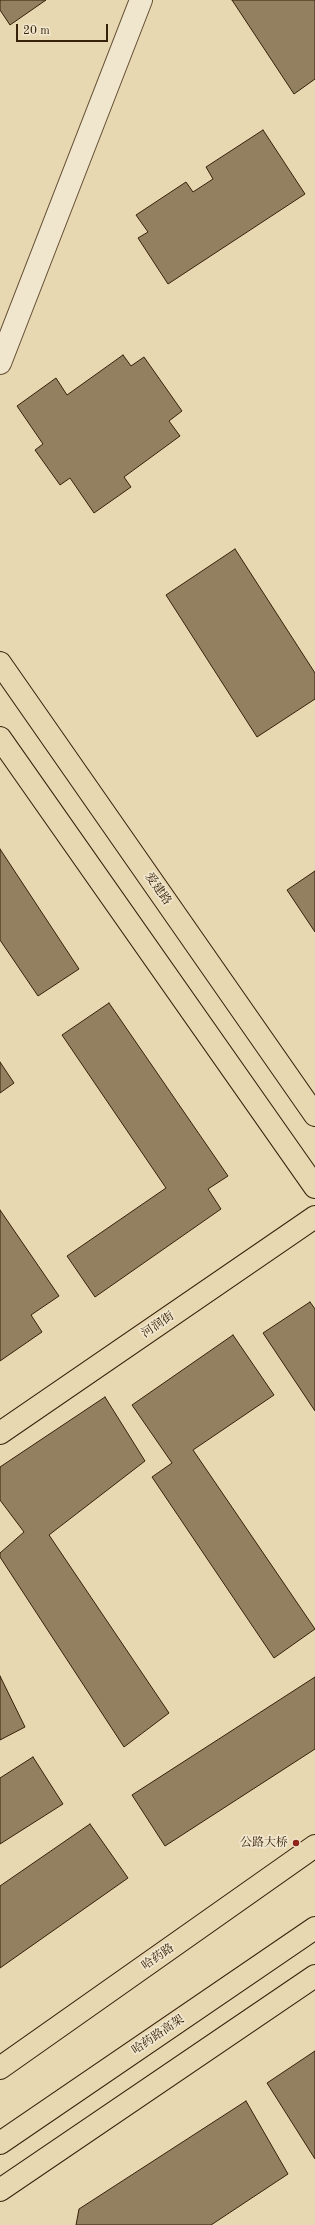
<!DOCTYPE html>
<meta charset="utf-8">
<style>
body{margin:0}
#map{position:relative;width:315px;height:2225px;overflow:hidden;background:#e8d8b2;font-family:"Old Standard TT",serif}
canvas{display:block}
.scale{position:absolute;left:16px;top:24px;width:92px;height:18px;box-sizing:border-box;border:2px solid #37210a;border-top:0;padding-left:5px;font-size:12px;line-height:14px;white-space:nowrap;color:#37210a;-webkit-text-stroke:3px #f0e6cd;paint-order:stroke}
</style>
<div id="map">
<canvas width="315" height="2225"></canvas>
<div class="scale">20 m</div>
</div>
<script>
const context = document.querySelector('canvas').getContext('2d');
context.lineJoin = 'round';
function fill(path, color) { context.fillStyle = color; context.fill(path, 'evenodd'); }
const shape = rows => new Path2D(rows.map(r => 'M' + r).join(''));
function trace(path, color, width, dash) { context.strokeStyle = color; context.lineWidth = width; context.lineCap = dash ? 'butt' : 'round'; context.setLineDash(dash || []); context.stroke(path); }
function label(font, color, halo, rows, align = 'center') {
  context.font = font + ' "Old Standard TT","Noto Serif SC",serif'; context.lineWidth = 3.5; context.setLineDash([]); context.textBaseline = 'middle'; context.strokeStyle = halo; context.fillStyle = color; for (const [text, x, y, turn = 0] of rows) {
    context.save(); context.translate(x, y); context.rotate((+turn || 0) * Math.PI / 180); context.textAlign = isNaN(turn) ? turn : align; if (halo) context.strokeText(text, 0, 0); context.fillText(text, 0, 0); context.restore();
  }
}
const building = shape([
 [0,0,46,0,10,25,0,10,0,0],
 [232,0,315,0,315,79,294,94,232,0],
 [263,130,305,194,168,284,138,238,148,232,136,215,186,182,193,192,213,179,206,167,263,130],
 [123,355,131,366,144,357,182,411,169,421,180,436,124,477,131,487,94,513,70,478,60,485,35,450,43,444,17,406,56,378,67,395,123,355],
 [235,549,315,673,315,699,257,737,166,595,235,549],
 [0,849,79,969,38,996,0,940,0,849],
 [315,871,315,932,287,890,315,871],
 [109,1003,228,1176,208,1189,221,1209,95,1297,67,1256,166,1188,62,1035,109,1003],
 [0,1062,14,1083,0,1093,0,1062],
 [0,1210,59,1296,31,1315,42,1332,0,1361,0,1210],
 [310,1302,315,1309,315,1411,263,1333,310,1302],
 [233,1335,274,1395,193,1450,315,1629,274,1658,152,1477,172,1463,132,1405,233,1335],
 [105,1397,145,1461,49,1535,169,1713,124,1747,0,1557,0,1553,24,1532,0,1500,0,1467,105,1397],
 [0,1676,25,1727,0,1740,0,1676],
 [315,1677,315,1749,165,1846,132,1795,315,1677],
 [33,1757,63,1804,0,1844,0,1778,33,1757],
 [90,1824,128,1878,0,1968,0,1886,90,1824],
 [315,2051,315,2159,267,2083,315,2051],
 [246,2101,288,2174,211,2225,76,2225,79,2209,246,2101]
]);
fill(building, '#938061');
trace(building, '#37210a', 1);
const minor = shape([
 [0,363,141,0]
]);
const major = shape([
 [0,663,315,1115],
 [0,738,315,1187]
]);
const highway = shape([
 [0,1433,315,1217],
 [0,2068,315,1846],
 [0,2143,315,1928],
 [0,2190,315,1976]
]);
trace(minor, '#634f34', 24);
trace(major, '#37210a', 24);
trace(highway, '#37210a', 24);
trace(minor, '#f0e6cd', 22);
trace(major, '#e8d8b2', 22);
trace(highway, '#e8d8b2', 22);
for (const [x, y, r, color] of [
 [296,1843,4,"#8f2418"]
]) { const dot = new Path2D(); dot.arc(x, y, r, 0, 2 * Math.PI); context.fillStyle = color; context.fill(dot); trace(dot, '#f0e6cd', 1.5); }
label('12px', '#37210a', '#f0e6cd', [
 ["爱建路",158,889,55],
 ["河润街",158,1325,-34],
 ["哈药路",158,1957,-35],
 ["哈药路高架",158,2035,-34]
]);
label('12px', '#37210a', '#f0e6cd', [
 ["公路大桥",288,1843]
], 'right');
</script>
